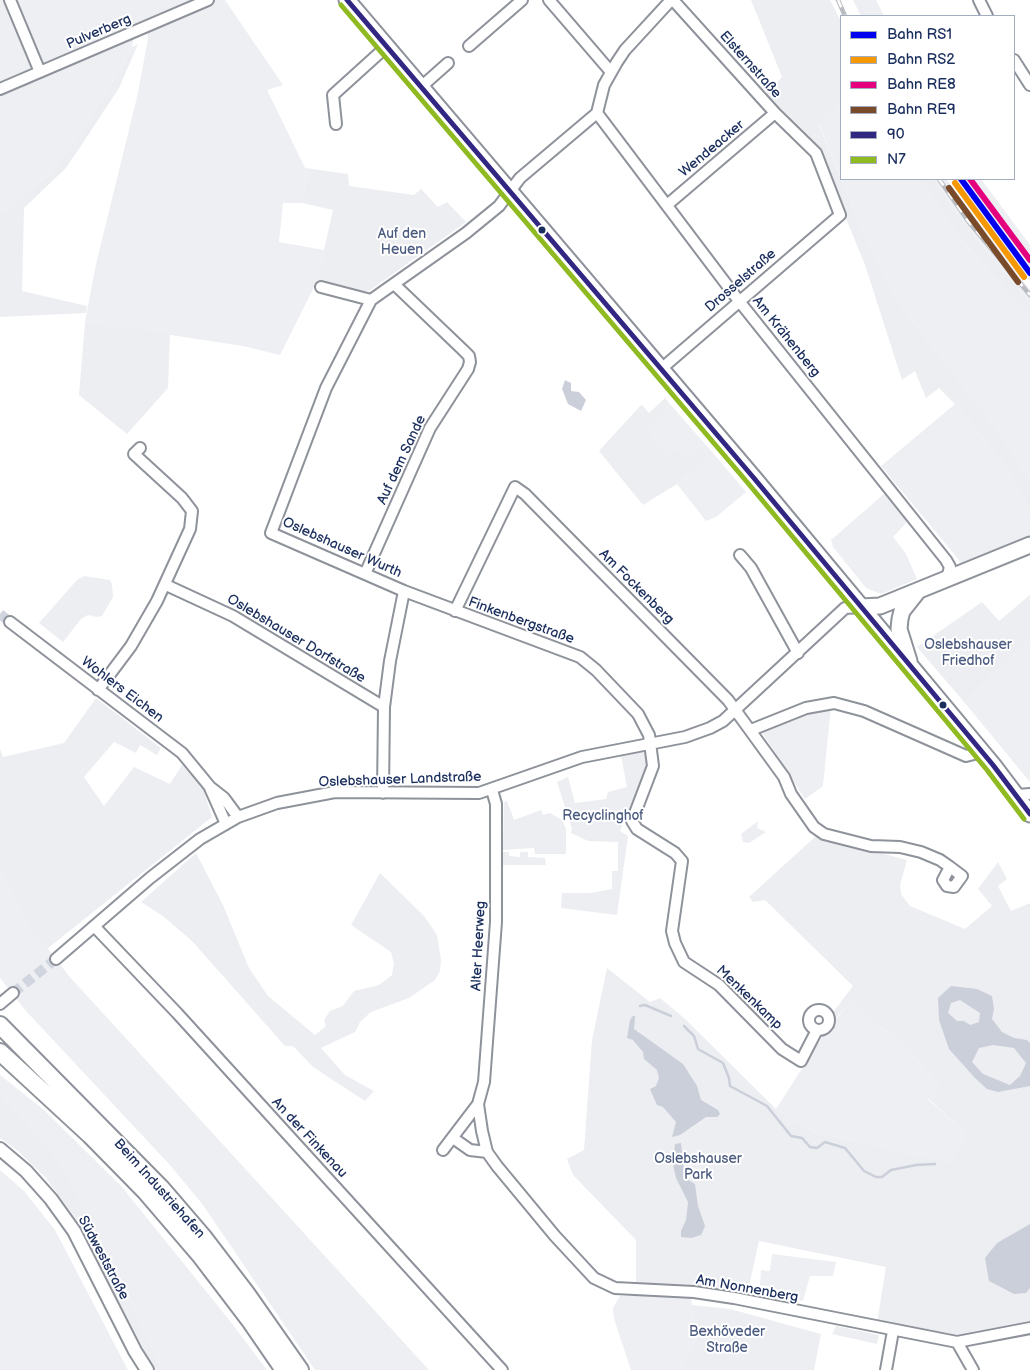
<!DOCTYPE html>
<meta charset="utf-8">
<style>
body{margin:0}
#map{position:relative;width:1030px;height:1370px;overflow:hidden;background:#fff;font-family:"Balsamiq Sans",sans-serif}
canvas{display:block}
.legend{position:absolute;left:840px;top:15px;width:175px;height:165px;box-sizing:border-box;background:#fff;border:1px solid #a4acbf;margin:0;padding:6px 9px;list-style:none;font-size:15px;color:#1b2f5e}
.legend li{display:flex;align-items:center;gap:10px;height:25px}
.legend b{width:25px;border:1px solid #a4acbf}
</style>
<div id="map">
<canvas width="1030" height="1370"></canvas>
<ul class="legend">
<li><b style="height:6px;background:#00e"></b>Bahn RS1</li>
<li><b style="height:6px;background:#f49805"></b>Bahn RS2</li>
<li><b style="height:6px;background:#e5007d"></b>Bahn RE8</li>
<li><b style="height:6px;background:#7a4b2a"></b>Bahn RE9</li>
<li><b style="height:6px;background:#312783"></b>90</li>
<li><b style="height:6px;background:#8fba22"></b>N7</li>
</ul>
</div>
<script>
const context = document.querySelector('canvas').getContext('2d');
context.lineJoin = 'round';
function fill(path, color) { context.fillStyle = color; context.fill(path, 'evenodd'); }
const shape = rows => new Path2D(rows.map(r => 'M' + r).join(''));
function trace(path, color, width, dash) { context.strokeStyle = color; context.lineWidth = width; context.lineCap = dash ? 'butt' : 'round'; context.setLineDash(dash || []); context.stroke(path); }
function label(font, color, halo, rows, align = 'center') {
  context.font = font + ' "Balsamiq Sans",sans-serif'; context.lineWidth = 4; context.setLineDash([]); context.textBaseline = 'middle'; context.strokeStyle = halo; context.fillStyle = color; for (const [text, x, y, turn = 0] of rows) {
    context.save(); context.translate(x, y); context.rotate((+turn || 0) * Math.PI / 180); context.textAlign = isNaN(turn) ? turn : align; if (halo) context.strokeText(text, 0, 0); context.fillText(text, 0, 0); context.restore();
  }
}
fill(shape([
 [0,0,225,0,283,85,267,90,308,174,302,203,283,203,279,242,324,250,317,281,280,355,243,346,85,322,96,264,137,97,148,39,146,20,136,24,132,47,118,73,80,134,47,176,0,215],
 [853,0,876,0,884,16,861,16],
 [841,104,841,179,921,179,961,240,1030,317,1030,481,1003,436,910,318,891,289,856,215,818,122],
 [934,179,946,179,1030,290,1030,304,958,215],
 [955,179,981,179,1030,245,1030,281],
 [670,404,705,444,685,460,668,457,643,429],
 [955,404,1003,464,1019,490,1030,514,1030,543,962,570,959,560,881,466],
 [714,454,746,492,716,517,706,521,677,484],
 [885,493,908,521,893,537,905,552,917,579,881,594,866,588,833,547,831,540],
 [1030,640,1030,782,964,702],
 [831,706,823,786,805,799,759,728,804,712],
 [0,872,21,914,69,976,429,1370,315,1370,203,1205,169,1164,26,1011,0,978],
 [852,999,876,1024,897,1038,938,1084,928,1099,963,1131,964,1138,949,1161,814,1132,776,1109,823,1036],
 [0,1075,44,1110,122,1187,230,1321,267,1370,163,1370,80,1199,33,1128,0,1095],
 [0,1170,24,1191,55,1230,128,1370,0,1370],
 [772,1254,836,1262,833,1276,810,1276,803,1301,770,1295,772,1287,760,1285,761,1270,770,1271],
 [620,1296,691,1296,696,1338,681,1370,631,1370,614,1319,613,1308]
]), '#edeff3');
fill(shape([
 [751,0,830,0,841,21,841,104,818,123,856,215,891,289,910,318,1003,436,1030,481,1030,514,1019,490,1003,464,955,404,939,388,926,398,915,371,902,380,865,265,820,155,764,96,782,77],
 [138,44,119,88,79,149,65,169,24,208,22,291,87,306,86,313,0,317,0,215,47,176,80,134,118,73,132,47],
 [305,168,348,174,349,186,414,195,421,189,438,207,447,202,466,222,369,291,363,292,317,281,333,210,302,203,308,174],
 [921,179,934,179,958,215,1030,304,1030,317,961,240],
 [85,322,170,334,168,388,127,434,79,395],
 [665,398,670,404,644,429,668,456,676,450,685,460,705,444,714,454,677,484,643,505,599,451,640,406,642,405,649,413],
 [84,576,110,580,112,584,113,597,102,616,97,617,88,615,81,619,63,642,39,623,77,580],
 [1030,595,1030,640,964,702,917,647,982,602,999,621],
 [96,698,161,748,157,755,140,745,136,753,114,742,84,777,104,806,134,767,170,784,182,765,203,788,212,817,47,949,21,914,0,872,0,749,3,757,64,743],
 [646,750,649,769,646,768,620,831,628,836,617,915,561,908,562,893,591,893,612,889,612,871,618,871,618,842,588,841,571,833,572,829,557,782,568,777,575,803,606,799,608,792,627,787,621,756],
 [507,801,514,820,541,810,543,815,550,813,562,820,566,829,566,854,535,854,534,848,503,850,504,802],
 [758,821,757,828,766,832,749,843,743,842,741,834],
 [816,836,907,860,900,885,901,894,910,906,965,929,992,906,978,889,998,862,1007,879,998,886,1011,911,1030,903,1030,1321,951,1337,877,1323,886,1267,759,1241,747,1295,693,1285,636,1284,636,1240,573,1175,567,1159,584,1150,592,1040,607,968,650,1002,660,998,683,1017,776,1109,814,1132,949,1161,964,1138,963,1131,928,1098,938,1084,897,1038,876,1024,852,1000,836,1018,831,1015,853,986,765,900,753,902,749,897],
 [502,852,509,852,509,856,520,857,520,852,528,852,528,857,545,858,546,865,501,865],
 [196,853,223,905,249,968,268,996,315,1035,326,1026,324,1020,330,1011,343,1006,354,991,379,985,392,975,394,963,391,952,351,925,380,873,424,916,437,935,441,960,440,971,435,980,409,998,371,1012,360,1022,355,1032,321,1048,345,1075,374,1091,365,1101,313,1067,293,1046,285,1046,192,941,163,916,141,902],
 [0,1095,33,1128,60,1166,80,1199,163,1370,156,1370,145,1352,77,1220,45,1177,18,1151,0,1138],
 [692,1305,730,1309,821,1334,814,1370,681,1370,696,1338],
 [836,1326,879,1335,877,1344,832,1334]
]), '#edeef2');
fill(shape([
 [565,380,571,383,571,391,579,392,586,400,581,411,568,404,562,389],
 [951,986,977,989,992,996,994,1009,992,1019,1002,1032,1014,1038,1027,1040,1030,1043,1030,1086,998,1092,987,1089,975,1078,949,1049,939,1020,938,998],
 [960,1000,980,1013,979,1022,970,1025,964,1021,957,1021,948,1013,951,1003],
 [993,1045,1014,1048,1026,1063,1020,1076,1010,1085,983,1074,972,1062,979,1048],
 [635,1018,634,1029,683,1064,697,1086,701,1100,718,1110,720,1114,717,1117,706,1117,680,1135,672,1137,676,1122,663,1107,657,1105,650,1089,656,1086,659,1078,657,1070,644,1059,643,1052,633,1040,627,1038,630,1020],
 [681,1143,685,1178,695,1184,698,1206,705,1226,701,1235,691,1238,681,1237,681,1231,686,1220,688,1202,676,1178,673,1164,675,1144],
 [1030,1224,1030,1288,1026,1293,1014,1294,989,1281,985,1258,997,1243]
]), '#cbcfda');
trace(shape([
 [640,1006,645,1005,671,1016],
 [632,1019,634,1017],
 [684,1026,694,1036,698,1049,723,1063,729,1078,730,1086,767,1106,791,1136,802,1138,810,1147,817,1148,825,1142,845,1148,864,1171,876,1177,882,1177,891,1170,916,1165,935,1164]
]), '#cbcfda', 2.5);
trace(shape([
 [0,614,10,622],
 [13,993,56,959]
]), '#d1d5df', 10, [10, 5]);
const minor = shape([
 [10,0,40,72],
 [549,0,611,72],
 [979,0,987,16],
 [469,46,522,0],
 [1014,60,1030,85],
 [421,87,448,63],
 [0,89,208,0],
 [597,113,739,301,946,560,950,567,947,578],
 [336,124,333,95,386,47],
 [667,205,775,113],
 [321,287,371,300],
 [661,369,840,215,816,153,775,113,673,0],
 [740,555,751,568,798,653],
 [365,574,430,428,468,369,470,362,469,356,463,350,394,284],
 [166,585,233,616,384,707],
 [404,591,580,657,596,670,638,714,649,735,653,766,632,821,637,829,675,853,682,861,672,931,675,943,684,962,719,985,782,1049,801,1061,817,1030],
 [455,611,515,487,525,494,728,700,784,777,791,794,814,827,824,834,871,846,900,847,921,852,940,860,950,867,962,876,954,887,947,886,943,880,950,867],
 [10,622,182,753,210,787,224,798,238,817],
 [98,690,131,646,157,601,190,529,192,511,182,498,134,454,140,448],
 [751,730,806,708,834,703,864,711,966,756,982,752],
 [210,788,226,824],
 [492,790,496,804,496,922,484,1082,478,1104,482,1131,487,1152,497,1166,555,1236,594,1278,615,1288,694,1292,734,1298,957,1342,1030,1328],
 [383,793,384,707,390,661,404,591,271,533,326,388,371,300,466,233,499,206,520,178,597,113,604,85,617,62,625,50,671,0],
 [1017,795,1030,794],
 [94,926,177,1013,502,1370],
 [56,959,150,878,200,839,238,817,277,803,335,792,479,793,582,757,685,737,710,728,723,721,845,608,861,607],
 [0,1004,13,993],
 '809 1020a10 10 0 1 1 20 0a10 10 0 1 1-20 0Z',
 [453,1138,470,1150,487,1152],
 [443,1150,478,1104],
 [957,1342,973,1370],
 [886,1370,893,1331]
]);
const tertiary = shape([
 [0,1149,26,1171,51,1199,74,1231,135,1351,147,1370]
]);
const secondary = shape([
 [347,0,753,477,993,765,1030,814],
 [861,607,880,606,1030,545],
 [909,661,899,629,900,619,902,611,917,592]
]);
const primary = shape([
 [0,1025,161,1188,204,1238,246,1293,300,1370],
 [0,1052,90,1135,146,1192,200,1255,251,1322,284,1370]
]);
trace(minor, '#8e929a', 14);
trace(tertiary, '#8e929a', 16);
trace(secondary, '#8e929a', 19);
trace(primary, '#8e929a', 20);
trace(minor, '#fff', 10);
trace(tertiary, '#fff', 12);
trace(secondary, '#fff', 15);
trace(primary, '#fff', 16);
const rail = shape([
 [838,0,845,16],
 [939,179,968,221,1030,295]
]);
trace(rail, '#b9bcc1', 4.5);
trace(rail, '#fff', 2.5, [8]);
trace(shape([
 [347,0,753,477,993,765,1030,814]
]), '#312783', 5);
trace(shape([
 [341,5,747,482,987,770,1024,819]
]), '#8fba22', 5);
trace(shape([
 [961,179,1030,273]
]), '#00e', 6);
trace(shape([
 [955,183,1024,277]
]), '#f49805', 6);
trace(shape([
 [970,179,1030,260]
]), '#e5007d', 6);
trace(shape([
 [949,188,1018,282]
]), '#7a4b2a', 6);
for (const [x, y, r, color] of [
 [542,230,4.5,"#1b2f5e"],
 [943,705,4.5,"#1b2f5e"]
]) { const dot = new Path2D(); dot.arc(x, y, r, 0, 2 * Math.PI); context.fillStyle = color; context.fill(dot); trace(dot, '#fff', 2); }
label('14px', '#1b2f5e', '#fff', [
 ["Pulverberg",99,32,-23],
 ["Elsternstraße",750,65,48],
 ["Wendeacker",712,149,-40],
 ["Drosselstraße",741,281,-41],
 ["Am Krähenberg",786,337,51],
 ["Auf dem Sande",402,460,-65],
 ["Oslebshauser Wurth",342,548,24],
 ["Am Fockenberg",636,587,45],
 ["Finkenbergstraße",521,621,20],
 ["Oslebshauser Dorfstraße",296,639,31],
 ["Wohlers Eichen",122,690,37],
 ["Oslebshauser Landstraße",400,780,-2],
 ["Alter Heerweg",479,946,-87],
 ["Menkenkamp",749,998,44],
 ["An der Finkenau",309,1138,47],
 ["Beim Industriehafen",159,1189,48],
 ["Südweststraße",103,1258,62],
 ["Am Nonnenberg",747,1289,10]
]);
label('14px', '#4c5c80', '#fff', [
 ["Auf den",402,234],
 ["Heuen",402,250],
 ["Oslebshauser",968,645],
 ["Friedhof",968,661],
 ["Recyclinghof",603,816],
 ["Oslebshauser",698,1159],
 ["Park",698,1175],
 ["Bexhöveder",727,1332],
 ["Straße",727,1348]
]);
</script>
